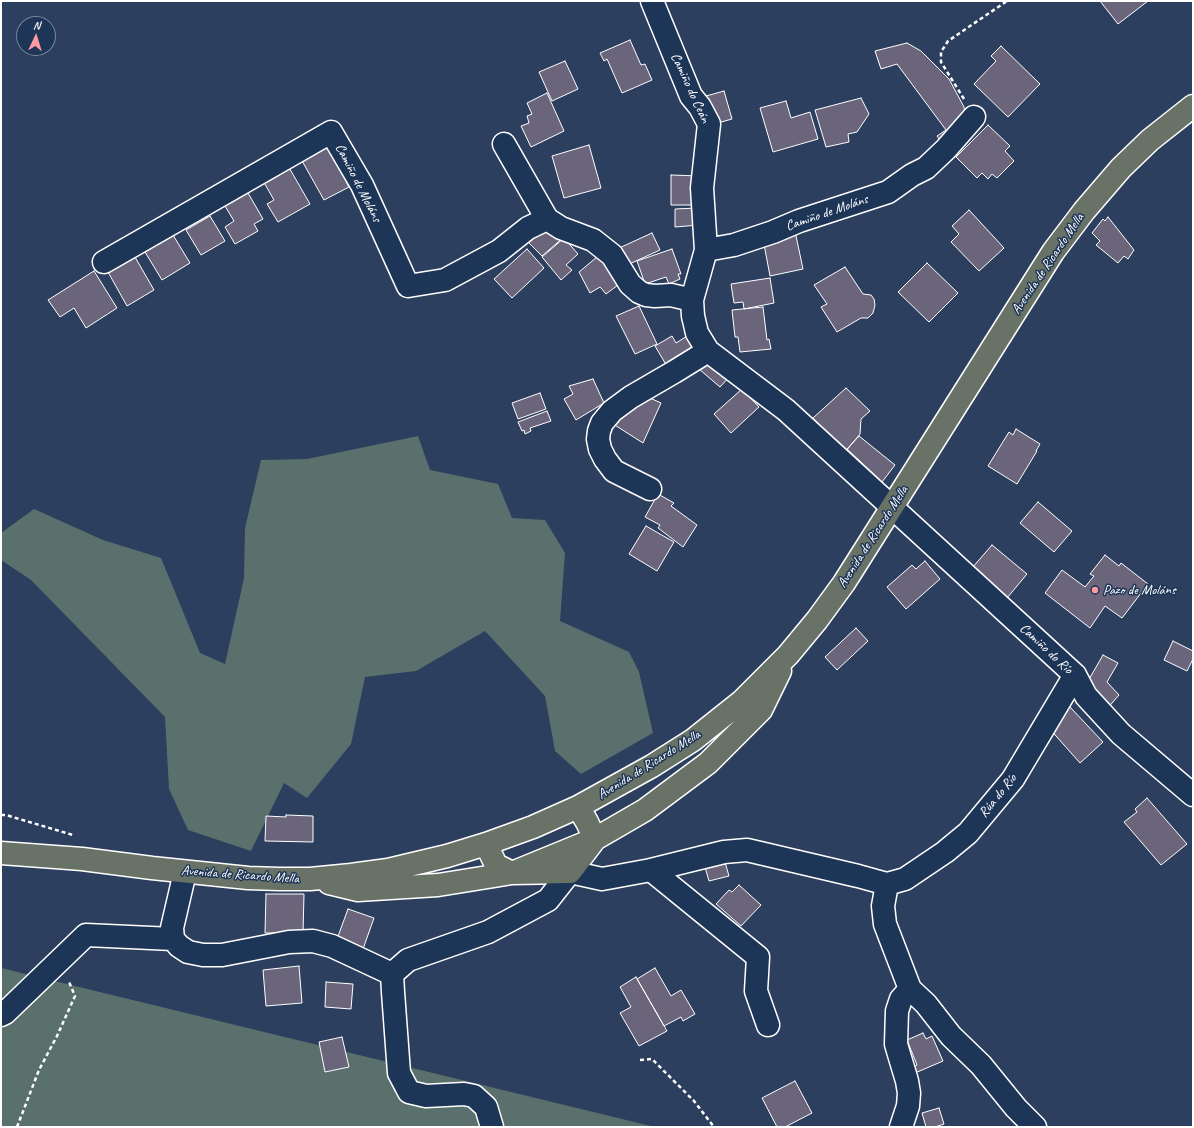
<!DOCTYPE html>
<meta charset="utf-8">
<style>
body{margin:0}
#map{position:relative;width:1194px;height:1128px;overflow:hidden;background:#2d3f5e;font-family:Caveat,sans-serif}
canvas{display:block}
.frame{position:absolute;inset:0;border:2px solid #fff;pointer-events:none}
.north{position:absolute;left:16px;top:16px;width:40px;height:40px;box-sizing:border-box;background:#1d3557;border:1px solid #77869a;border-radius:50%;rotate:4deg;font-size:11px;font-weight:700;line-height:16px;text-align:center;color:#fff}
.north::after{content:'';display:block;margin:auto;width:14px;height:18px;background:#ff9aa2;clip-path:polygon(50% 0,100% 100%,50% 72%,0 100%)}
</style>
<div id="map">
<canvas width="1194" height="1128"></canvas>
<div class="frame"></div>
<div class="north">N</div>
</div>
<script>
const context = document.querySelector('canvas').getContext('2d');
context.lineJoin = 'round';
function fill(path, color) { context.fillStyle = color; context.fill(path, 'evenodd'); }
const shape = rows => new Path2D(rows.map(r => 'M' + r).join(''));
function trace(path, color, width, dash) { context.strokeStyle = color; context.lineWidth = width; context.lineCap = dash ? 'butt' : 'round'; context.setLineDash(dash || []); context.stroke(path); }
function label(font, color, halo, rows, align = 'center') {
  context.font = font + ' Caveat,sans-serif'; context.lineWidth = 3; context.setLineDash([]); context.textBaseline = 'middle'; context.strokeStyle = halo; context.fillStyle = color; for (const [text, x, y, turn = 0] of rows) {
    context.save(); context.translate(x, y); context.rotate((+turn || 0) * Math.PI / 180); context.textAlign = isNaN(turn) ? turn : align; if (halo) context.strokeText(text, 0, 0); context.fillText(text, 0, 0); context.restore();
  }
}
fill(shape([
 [418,436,430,470,498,484,512,518,545,520,565,553,560,621,629,652,639,672,653,733,581,774,555,751,545,696,485,631,416,671,365,677,351,744,307,798,284,783,251,851,188,830,169,789,165,717,31,580,1,560,1,533,34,509,103,540,161,558,200,653,225,664,244,578,245,528,261,460,307,459],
 [1,968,655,1127,1,1127]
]), '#59706c');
const building = shape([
 [1100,1,1148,1,1118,24,1100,1],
 [630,40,641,65,645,64,652,80,622,93,607,59,604,61,600,53,630,40],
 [907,43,921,51,949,79,964,107,965,114,943,144,937,136,946,130,897,64,881,69,875,51,907,43],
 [1001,46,1040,84,1008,117,974,84,996,61,991,56,1001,46],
 [565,61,578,89,552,101,539,72,565,61],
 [724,91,732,119,714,124,706,96,724,91],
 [547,93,564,131,531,147,521,126,529,123,527,116,532,114,527,103,547,93],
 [861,98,869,114,857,132,848,134,849,142,826,147,815,110,861,98],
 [786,101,791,118,810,112,818,139,773,152,760,108,786,101],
 [988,125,1010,146,1005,151,1014,161,997,178,992,174,988,179,982,173,977,178,956,157,988,125],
 [327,145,349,187,324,200,301,159,327,145],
 [589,145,601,188,564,198,552,156,589,145],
 [287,164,310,204,278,222,267,204,274,200,262,179,287,164],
 [671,175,699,176,699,205,671,205,671,175],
 [248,193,263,219,254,224,258,231,235,244,225,227,234,221,225,206,248,193],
 [697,208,699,225,675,227,675,209,697,208],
 [969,210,1004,248,979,271,951,242,959,234,952,226,969,210],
 [210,216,225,241,201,255,186,230,210,216],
 [1108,217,1134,250,1128,259,1124,256,1118,263,1096,245,1100,241,1092,233,1103,219,1105,221,1108,217],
 [556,229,564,237,542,256,524,238,556,229],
 [795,231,803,269,770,276,763,239,795,231],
 [652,233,660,250,625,266,617,249,652,233],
 [173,235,190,263,162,280,145,252,173,235],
 [564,238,578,254,566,265,572,270,561,280,542,257,564,238],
 [527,249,544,268,512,298,494,279,527,249],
 [672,249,681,274,678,274,680,279,669,284,666,277,645,284,637,261,672,249],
 [603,252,622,282,606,294,600,287,590,293,579,272,603,252],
 [135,257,154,290,127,306,108,272,135,257],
 [927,263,958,293,929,322,898,292,927,263],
 [845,267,863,294,871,295,874,299,875,305,873,313,868,318,861,318,837,332,821,307,827,304,814,285,845,267],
 [94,271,117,308,86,328,74,308,60,317,48,300,94,271],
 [770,278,774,303,744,309,743,302,734,303,731,284,770,278],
 [639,306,657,344,635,354,616,316,639,306],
 [763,307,767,340,769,339,771,349,740,352,738,337,735,337,732,310,763,307],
 [692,333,701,348,668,368,655,346,672,336,676,343,692,333],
 [711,356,732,374,720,387,699,369,711,356],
 [593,379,604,403,576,420,564,399,573,394,569,386,593,379],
 [846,388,870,411,861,419,860,434,846,451,813,418,846,388],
 [742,389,759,407,731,433,714,414,742,389],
 [540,393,546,409,518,419,512,403,540,393],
 [641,394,661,403,643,443,610,422,641,394],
 [547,411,551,421,530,428,531,431,525,434,524,430,522,431,518,422,547,411],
 [1016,429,1040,444,1036,451,1037,451,1017,484,988,466,1009,432,1013,435,1016,429],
 [859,436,895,465,882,482,847,449,859,436],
 [658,494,674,503,671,506,697,525,683,547,658,528,660,525,645,517,658,494],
 [1038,502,1072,531,1054,552,1020,523,1038,502],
 [646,526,674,542,657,571,629,554,646,526],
 [992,545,1027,574,1007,598,972,568,992,545],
 [1105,555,1119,566,1121,563,1148,584,1122,618,1105,606,1090,628,1045,593,1062,570,1085,587,1094,576,1090,574,1105,555],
 [925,561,940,579,906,609,887,587,912,565,916,569,925,561],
 [856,628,868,641,837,670,825,657,856,628],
 [1173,641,1193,651,1193,659,1187,671,1164,660,1173,641],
 [1103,655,1118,663,1107,682,1119,695,1106,710,1084,688,1103,655],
 [1070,707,1103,742,1080,763,1048,727,1070,707],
 [1147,798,1187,844,1161,865,1124,822,1137,812,1135,809,1147,798],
 [286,815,313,816,313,842,265,841,266,816,286,817,286,815],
 [723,855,729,876,709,881,703,860,723,855],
 [739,885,761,905,741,926,716,904,729,890,732,892,739,885],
 [266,894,304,894,303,933,265,933,266,894],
 [348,909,374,918,363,949,337,939,348,909],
 [299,966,302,1003,266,1006,263,970,299,966],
 [655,968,671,996,681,990,695,1014,683,1021,681,1017,664,1026,637,979,655,968],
 [636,977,667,1031,639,1046,620,1013,631,1007,620,987,636,977],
 [326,982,353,984,351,1009,325,1007,326,982],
 [923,1033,926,1039,932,1036,943,1061,915,1073,913,1067,917,1065,907,1040,923,1033],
 [342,1037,349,1067,325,1072,319,1042,342,1037],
 [795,1081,812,1113,785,1127,777,1127,762,1098,795,1081],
 [939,1108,944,1124,935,1127,926,1127,922,1113,939,1108]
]);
fill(building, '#6b657b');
trace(building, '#fff', 1);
const minor = shape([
 [652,1,691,96,700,107,709,124,702,188,706,250,692,300,693,316,697,333,708,351,786,410,1075,675,1086,696,1121,734,1193,795],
 [504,144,547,219],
 [706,250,734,245,773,232,799,221,888,192,912,175,926,168,946,149,974,117],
 [104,262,331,132,362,185,408,286,445,280,499,251,528,228,547,219,561,228,593,240,612,255,630,284,639,292,646,295,655,296,671,295,692,300],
 [650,489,614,471,605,459,600,449,598,439,599,431,602,423,612,411,631,397,674,372,708,351],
 [651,870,724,852,747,850,858,876,887,884],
 [887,884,883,906,885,924,910,989,926,1004,951,1036,981,1065,1016,1108,1035,1127],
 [887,884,905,879,945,852,968,833,1013,779,1075,675],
 [173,939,179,946,188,952,203,955,222,955,289,942,313,941,332,946,392,974],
 [1,1015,5,1013,86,935,173,939,172,928,185,872],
 [492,1127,486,1107,474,1096,464,1094,426,1096,409,1092,399,1073,393,992,392,974,408,960,488,932,548,900,570,872,602,879,651,870,758,957,756,991,768,1025],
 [901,1127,908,1106,909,1093,907,1081,898,1051,896,1044,897,1011,901,999,910,989]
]);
const major = shape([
 [486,844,496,865,512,873,570,872,595,839,587,822,578,807],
 [1,853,82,859,152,868,248,878,279,879,310,879,351,875,388,870,447,856,486,844,533,827,578,807,652,766,693,740,742,701,788,655,817,620,844,583,1053,252,1084,211,1121,168,1150,140,1193,106],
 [329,883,358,890,438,885,494,876,512,873,595,839,645,810,708,763,761,710,780,671]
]);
trace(minor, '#fff', 25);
trace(major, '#fff', 25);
trace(shape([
 [964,99,941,62,941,52,948,41,1007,1],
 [1,815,6,815,73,835],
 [640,1060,652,1059,694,1101,714,1127],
 [17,1127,39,1070,57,1036,75,996,69,982]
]), '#fff', 2.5, [4, 3]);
trace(minor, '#1d3557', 22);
trace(major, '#697266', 22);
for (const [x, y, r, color] of [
 [1095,590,4,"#ff9aa2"]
]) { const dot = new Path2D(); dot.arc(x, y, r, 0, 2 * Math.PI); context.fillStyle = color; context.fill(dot); trace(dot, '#1d3557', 1.5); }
label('14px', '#fff', '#1d3557', [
 ["Camiño do Ceán",690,88,65],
 ["Camiño de Moláns",358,183,63],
 ["Camiño de Moláns",827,213,-19],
 ["Avenida de Ricardo Mella",1048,264,-56],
 ["Avenida de Ricardo Mella",873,537,-57],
 ["Camiño do Río",1046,649,43],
 ["Avenida de Ricardo Mella",649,765,-32],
 ["Rúa do Río",998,796,-51],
 ["Avenida de Ricardo Mella",240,875,4]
]);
label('14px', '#fff', '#1d3557', [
 ["Pazo de Moláns",1103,590]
], 'left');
</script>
